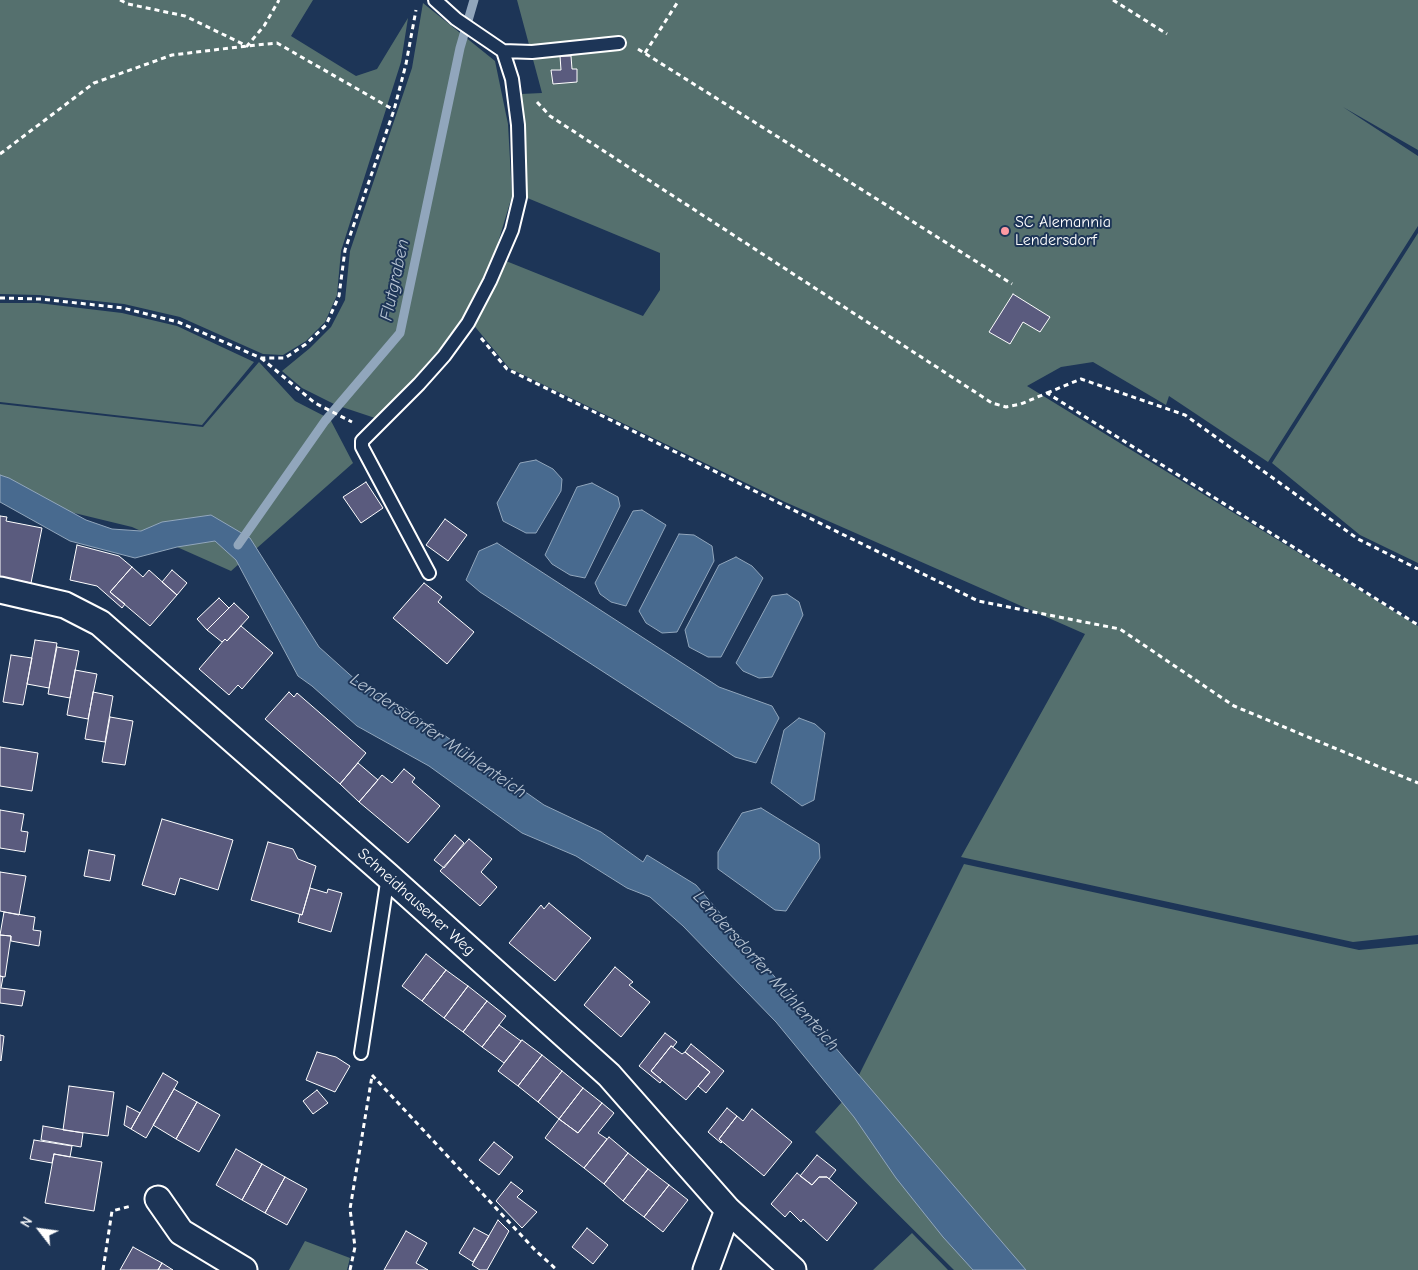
<!DOCTYPE html>
<meta charset="utf-8">
<style>
body{margin:0}
#map{position:relative;width:1418px;height:1270px;overflow:hidden;background:#1d3557;font-family:"Comic Neue",sans-serif}
canvas{display:block}
.north{position:absolute;left:15px;top:1205px;width:50px;height:50px;-webkit-text-stroke:4px #1d3557;paint-order:stroke;rotate:300deg;font-size:14px;font-weight:700;line-height:20px;text-align:center;color:#fff}
.north::after{content:'';display:block;margin:auto;width:18px;height:22px;background:#fff;clip-path:polygon(50% 0,100% 100%,50% 72%,0 100%)}
</style>
<div id="map">
<canvas width="1418" height="1270"></canvas>
<div class="north">N</div>
</div>
<script>
const context = document.querySelector('canvas').getContext('2d');
context.lineJoin = 'round';
function fill(path, color) { context.fillStyle = color; context.fill(path, 'evenodd'); }
const shape = rows => new Path2D(rows.map(r => 'M' + r).join(''));
function trace(path, color, width, dash) { context.strokeStyle = color; context.lineWidth = width; context.lineCap = dash ? 'butt' : 'round'; context.setLineDash(dash || []); context.stroke(path); }
function label(font, color, halo, rows, align = 'center') {
  context.font = font + ' "Comic Neue",sans-serif'; context.lineWidth = 4; context.setLineDash([]); context.textBaseline = 'middle'; context.strokeStyle = halo; context.fillStyle = color; for (const [text, x, y, turn = 0] of rows) {
    context.save(); context.translate(x, y); context.rotate((+turn || 0) * Math.PI / 180); context.textAlign = isNaN(turn) ? turn : align; if (halo) context.strokeText(text, 0, 0); context.fillText(text, 0, 0); context.restore();
  }
}
fill(shape([
 [0,0,313,0,291,36,356,76,377,69,408,18,401,62,341,251,337,295,325,322,306,341,283,355,263,354,180,317,124,304,39,295,0,294],
 [517,0,1418,0,1418,150,1343,107,1418,156,1418,226,1268,462,1169,396,1166,405,1093,362,1061,367,1027,386,1418,626,1418,935,1353,942,961,857,1085,634,785,502,509,368,472,323,496,283,506,261,643,316,660,290,660,253,525,197,525,124,521,94,542,93],
 [423,3,495,61,508,124,512,196,494,256,462,324,378,419,336,405,302,388,282,371,310,348,331,327,345,300,350,251,412,68],
 [1418,233,1418,563,1360,535,1272,463],
 [0,303,38,303,122,313,177,326,254,362,202,425,0,402],
 [259,362,295,401,330,419,353,463,231,571,132,527,0,495,0,404,203,427],
 [964,864,1359,950,1418,944,1418,1270,1021,1270,852,1089],
 [851,1092,1019,1270,954,1270,815,1132],
 [912,1233,948,1270,873,1270],
 [305,1241,350,1258,347,1270,289,1270]
]), '#55706e');
const water = shape([
 [536,460,553,469,562,479,561,491,536,533,526,533,503,521,497,503,520,463,536,460],
 [0,475,9,478,86,520,112,529,141,531,162,522,211,515,250,538,319,647,368,691,404,707,544,805,601,832,643,862,647,855,696,885,1026,1270,973,1270,943,1237,896,1178,854,1117,776,1022,683,926,650,897,627,888,576,856,522,833,429,766,357,726,312,686,298,676,236,560,215,541,177,547,135,558,70,541,0,502,0,475],
 [592,483,618,497,620,506,585,578,570,575,552,564,545,555,577,487,592,483],
 [642,510,666,525,626,606,611,602,600,594,595,583,633,511,642,510],
 [679,534,694,535,712,546,714,561,677,632,662,633,646,623,639,611,679,534],
 [497,543,719,687,772,706,779,718,756,763,735,757,480,592,466,580,479,551,497,543],
 [736,557,752,566,763,578,721,657,708,657,689,647,685,630,719,565,736,557],
 [787,594,799,602,803,615,772,677,759,678,743,671,736,663,772,596,787,594],
 [799,718,815,724,825,733,814,800,802,806,771,783,784,730,799,718],
 [761,808,819,844,820,858,786,911,775,910,718,869,718,852,742,813,761,808]
]);
fill(water, '#486a8f');
trace(water, '#91a6bc', 1);
trace(shape([
 [238,545,325,421,400,333,460,48,474,0]
]), '#91a6bc', 9);
const building = shape([
 [560,56,571,56,572,69,577,69,577,82,553,84,551,70,561,70,560,56],
 [1013,294,1050,317,1040,332,1023,322,1010,344,989,332,1013,294],
 [366,482,383,508,361,523,343,497,366,482],
 [0,516,7,517,6,521,42,528,31,583,0,577,0,516],
 [445,519,467,535,448,561,426,545,445,519],
 [77,545,119,556,132,567,110,592,125,604,122,608,97,586,70,580,77,545],
 [132,567,143,577,149,570,177,595,150,626,110,592,132,567],
 [172,570,187,583,177,595,162,582,172,570],
 [424,583,442,597,438,602,474,632,447,664,393,618,424,583],
 [219,598,229,608,207,630,197,619,219,598],
 [234,603,249,617,227,641,225,639,222,642,207,630,234,603],
 [241,626,273,653,242,689,238,685,229,695,199,669,225,639,227,641,241,626],
 [35,640,57,643,49,688,27,684,35,640],
 [57,647,79,651,70,698,48,694,57,647],
 [11,655,32,658,23,705,3,702,11,655],
 [75,670,97,674,88,719,67,715,75,670],
 [93,692,113,696,105,742,85,739,93,692],
 [289,692,294,697,297,693,366,753,340,784,265,719,289,692],
 [110,717,133,721,125,765,102,762,110,717],
 [0,747,38,753,32,791,0,786,0,747],
 [358,763,378,780,359,802,340,784,358,763],
 [404,769,415,778,412,782,440,806,408,843,359,802,382,775,392,783,404,769],
 [0,810,24,814,21,831,28,832,25,852,0,848,0,810],
 [162,819,233,840,218,890,180,878,175,895,142,885,162,819],
 [455,835,464,843,444,868,434,860,455,835],
 [469,839,492,859,481,872,497,887,480,906,440,871,469,839],
 [268,842,293,849,298,859,316,866,302,915,251,900,268,842],
 [89,850,115,855,110,881,84,876,89,850],
 [0,872,26,876,19,915,0,911,0,872],
 [310,888,327,893,328,889,342,893,331,932,298,922,300,914,302,915,310,888],
 [549,903,591,938,555,981,509,943,541,905,544,909,549,903],
 [4,912,35,917,33,930,41,931,39,946,11,941,11,936,0,935,4,912],
 [0,935,11,936,5,977,0,976,0,935],
 [426,954,446,970,422,1001,402,986,426,954],
 [615,967,633,982,629,985,650,1002,621,1037,584,1005,615,967],
 [446,970,468,986,444,1018,422,1001,446,970],
 [0,976,3,977,1,988,25,991,22,1006,0,1003,0,976],
 [468,986,487,1001,463,1032,444,1018,468,986],
 [487,1001,506,1016,482,1047,463,1032,487,1001],
 [499,1025,521,1041,504,1063,482,1047,499,1025],
 [665,1033,677,1042,673,1047,671,1046,651,1071,662,1080,660,1083,639,1066,665,1033],
 [0,1035,4,1036,1,1061,0,1060,0,1035],
 [522,1040,542,1055,518,1086,498,1071,522,1040],
 [691,1044,724,1071,706,1093,698,1086,710,1072,685,1052,691,1044],
 [671,1046,682,1054,685,1052,710,1072,686,1100,651,1071,671,1046],
 [317,1052,336,1057,350,1066,335,1092,306,1080,317,1052],
 [542,1055,562,1071,538,1102,518,1086,542,1055],
 [562,1071,583,1088,559,1119,538,1102,562,1071],
 [163,1073,178,1082,146,1138,131,1129,163,1073],
 [69,1086,114,1092,108,1136,63,1130,69,1086],
 [583,1088,602,1103,578,1133,559,1119,583,1088],
 [174,1089,197,1102,176,1139,153,1125,174,1089],
 [317,1090,328,1103,313,1114,303,1101,317,1090],
 [197,1102,220,1115,199,1152,176,1139,197,1102],
 [602,1103,614,1113,598,1133,607,1139,584,1168,545,1138,559,1119,578,1133,602,1103],
 [127,1106,140,1113,131,1129,124,1125,127,1106],
 [727,1108,737,1116,719,1139,722,1142,721,1143,708,1132,727,1108],
 [752,1109,792,1142,764,1176,719,1139,737,1116,743,1121,752,1109],
 [43,1126,83,1133,81,1147,41,1140,43,1126],
 [609,1137,628,1153,604,1184,584,1168,609,1137],
 [34,1140,72,1146,70,1157,54,1154,52,1163,30,1159,34,1140],
 [494,1142,513,1157,499,1175,479,1160,494,1142],
 [236,1149,262,1164,242,1200,216,1185,236,1149],
 [628,1153,648,1169,623,1201,604,1184,628,1153],
 [54,1154,102,1162,94,1211,45,1203,54,1154],
 [817,1155,836,1170,829,1179,827,1177,819,1177,812,1185,800,1176,817,1155],
 [262,1164,285,1177,265,1213,242,1200,262,1164],
 [648,1169,669,1185,644,1217,623,1201,648,1169],
 [797,1173,812,1185,819,1177,827,1177,857,1203,827,1241,803,1219,801,1222,790,1211,785,1217,771,1204,797,1173],
 [285,1177,307,1189,287,1225,265,1213,285,1177],
 [511,1182,523,1191,517,1197,537,1212,522,1228,496,1201,511,1182],
 [669,1185,688,1200,663,1232,644,1217,669,1185],
 [498,1220,509,1231,487,1270,480,1270,472,1265,498,1220],
 [474,1228,489,1236,473,1262,459,1253,474,1228],
 [587,1228,608,1245,593,1264,572,1247,587,1228],
 [406,1231,427,1243,416,1263,428,1270,384,1270,406,1231],
 [133,1247,162,1263,158,1270,120,1270,133,1247],
 [162,1263,173,1270,158,1270,162,1263]
]);
fill(building, '#5a5b7e');
trace(building, '#fff', 1);
const lane = shape([
 [435,0,456,19,503,51,532,52,619,43],
 [429,573,362,447,362,441,419,384,444,356,468,323,490,281,512,230,520,197,518,125,512,79,503,51],
 [361,1053,388,876]
]);
const street = shape([
 [0,590,65,605,100,623,388,876,609,1075,728,1210,793,1270],
 [158,1199,181,1232,244,1270],
 [706,1270,728,1210]
]);
trace(lane, '#fff', 16);
trace(street, '#fff', 29);
trace(shape([
 [120,0,128,4,185,16,247,46,264,26,279,0],
 [1113,0,1167,34],
 [638,49,1012,284],
 [645,53,679,0],
 [537,102,550,116,992,403,1006,407,1021,404,1047,393,1418,625],
 [0,154,94,83,172,55,247,46,277,43,394,110],
 [0,298,41,299,123,308,178,322,261,358,285,358,306,344,326,325,339,296,345,250,394,110,406,64,416,10],
 [481,338,507,369,978,601,1120,629,1234,706,1418,783],
 [261,358,315,403,352,422],
 [1047,393,1081,379,1185,415,1358,539,1418,569],
 [372,1075,535,1250,557,1270],
 [103,1270,112,1211,131,1206],
 [350,1270,355,1247,350,1209,372,1076]
]), '#fff', 3, [5, 4]);
trace(lane, '#1d3557', 12);
trace(street, '#1d3557', 25);
for (const [x, y, r, color] of [
 [1005,231,5,"#ff9aa2"]
]) { const dot = new Path2D(); dot.arc(x, y, r, 0, 2 * Math.PI); context.fillStyle = color; context.fill(dot); trace(dot, '#1d3557', 2); }
label('16px', '#fff', '#1d3557', [
 ["SC Alemannia",1015,222],
 ["Lendersdorf",1015,240]
], 'left');
label('16px', '#fff', '#1d3557', [
 ["Schneidhausener Weg",416,902,42]
]);
label('italic 18px', '#b6c3d2', '#1d3557', [
 ["Flutgraben",395,280,-78],
 ["Lendersdorfer Mühlenteich",438,736,34],
 ["Lendersdorfer Mühlenteich",766,971,48]
]);
</script>
